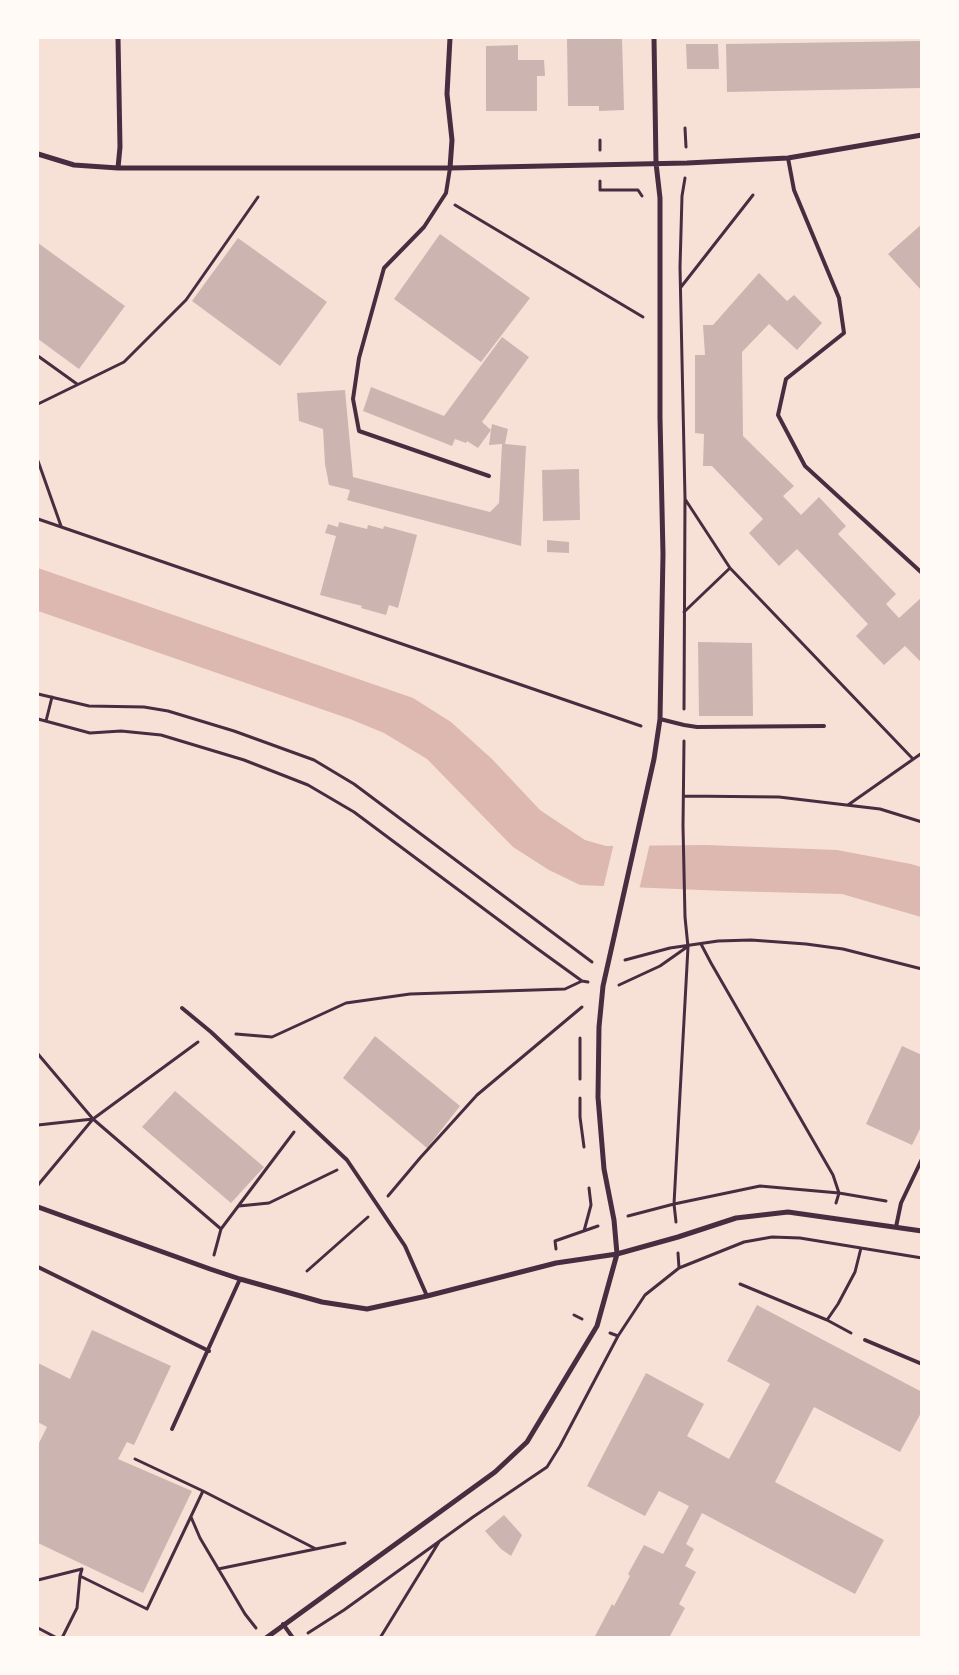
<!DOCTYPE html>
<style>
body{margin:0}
#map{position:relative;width:959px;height:1675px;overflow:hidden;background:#f7e1d7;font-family:Jost,sans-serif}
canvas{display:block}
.frame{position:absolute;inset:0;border:39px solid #fffaf5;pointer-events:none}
</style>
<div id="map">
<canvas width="959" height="1675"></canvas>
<div class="frame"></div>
</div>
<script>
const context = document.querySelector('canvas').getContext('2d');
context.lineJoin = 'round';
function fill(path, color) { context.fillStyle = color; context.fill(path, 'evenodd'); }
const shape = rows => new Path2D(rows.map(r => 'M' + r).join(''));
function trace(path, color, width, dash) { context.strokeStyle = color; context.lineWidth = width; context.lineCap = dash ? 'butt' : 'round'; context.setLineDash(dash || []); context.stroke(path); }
fill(shape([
 [38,568,413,698,451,722,492,759,540,810,585,840,606,846,706,845,837,850,911,864,921,867,921,917,842,894,726,891,580,885,549,870,513,847,427,759,384,733,350,719,38,611]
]), '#dcb8b0');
fill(shape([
 [614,843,650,843,639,890,603,889]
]), '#f7e1d7');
fill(shape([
 [567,38,622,38,624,110,599,111,599,106,568,106],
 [922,41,922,88,727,92,726,44],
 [686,44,718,44,719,69,687,69],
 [518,45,518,60,544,60,545,76,537,76,537,111,486,111,486,46],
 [922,224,922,291,888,254],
 [440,234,530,298,481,362,394,299],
 [238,238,327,302,280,366,192,301],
 [38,243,125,306,79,369,38,339],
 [759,273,787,301,794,295,822,323,797,350,769,324,742,352,743,436,794,486,783,496,801,515,819,497,846,526,838,534,896,594,886,604,899,618,922,597,922,663,905,646,884,665,856,636,868,624,797,549,779,566,749,533,763,519,712,466,703,466,704,434,695,433,695,355,705,355,703,325,713,325],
 [502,337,529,357,482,422,491,430,492,424,508,429,505,444,526,446,521,546,347,500,350,490,329,485,325,464,323,429,299,421,297,393,345,390,353,477,490,512,499,503,502,444,489,445,491,430,478,448,467,441,466,443,455,439,452,446,363,411,371,387,444,416],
 [579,469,580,520,543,521,542,470],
 [339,522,367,529,368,525,383,529,384,526,417,535,398,608,389,605,386,615,361,608,362,606,320,595,336,536,325,533,328,524,338,527],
 [547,540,569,542,569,553,547,552],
 [698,642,752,643,753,716,699,716],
 [375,1036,460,1106,427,1148,343,1078],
 [902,1046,922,1055,922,1125,912,1145,866,1124],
 [175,1091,264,1167,231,1203,142,1127],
 [757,1305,922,1392,922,1411,900,1452,814,1407,775,1482,884,1540,855,1594,702,1513,686,1544,694,1549,685,1566,696,1572,679,1604,685,1608,670,1636,673,1638,594,1638,612,1604,614,1606,630,1576,628,1574,644,1545,663,1554,689,1506,659,1491,645,1516,587,1486,646,1373,704,1404,687,1436,729,1459,770,1384,727,1361],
 [92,1330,171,1366,134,1445,127,1442,118,1459,192,1491,143,1593,38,1543,38,1445,47,1427,38,1422,38,1363,70,1379],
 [504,1515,522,1535,511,1556,501,1549,485,1531]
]), '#ccb4b1');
trace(shape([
 [685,128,686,147],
 [600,140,600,150],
 [600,181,600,190,638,190,642,196],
 [455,205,643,317],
 [681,287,753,195],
 [38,356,77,384],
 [38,404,124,362,186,300,258,197],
 [38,461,61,526],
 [685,499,730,568,913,759],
 [38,519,641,726],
 [684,612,730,568],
 [38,694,89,706,144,707,168,711,234,731,314,760,354,784,592,962],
 [684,709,685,498,680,267,682,196,685,178],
 [38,719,90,733,121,731,161,735,244,760,308,785,354,812,535,947,582,981,588,982],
 [46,721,52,697],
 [684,741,683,826,685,917,688,947,674,1204,760,1186,839,1193,886,1201],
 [684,796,779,797,880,809,922,822],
 [848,805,922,753],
 [701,944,711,963,833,1175,839,1193,836,1203],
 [625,960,670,948,718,941,751,940,806,944,843,949,922,969],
 [619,985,660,966,687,947],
 [236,1034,272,1037,346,1003,410,994,565,989,582,981],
 [38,1054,93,1119],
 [580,1079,580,1038],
 [580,1098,580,1117,584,1147],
 [38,1125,93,1119,221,1229,214,1255],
 [38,1185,93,1119,198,1042],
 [388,1196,420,1158,477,1095,582,1007],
 [239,1206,269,1203,337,1170],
 [628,1216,674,1204,676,1222],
 [221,1229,294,1132],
 [584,1231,591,1205,589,1188],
 [556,1249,555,1241,598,1226],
 [678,1253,679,1268,744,1242,772,1237,800,1238,922,1258],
 [307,1271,368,1217],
 [740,1284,827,1320,851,1333],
 [574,1315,582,1319],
 [827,1320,838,1304,855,1272,861,1248],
 [610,1333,618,1336,645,1295,679,1268],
 [135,1459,203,1491,316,1549],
 [191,1517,200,1538,245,1614,256,1628],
 [218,1569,345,1543],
 [80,1576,147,1609,203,1491],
 [38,1580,82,1569],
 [38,1628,57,1638],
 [308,1633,344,1610,473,1517,547,1467,560,1446,618,1336],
 [62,1638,77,1608,80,1576,82,1569],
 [380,1638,439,1542]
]), '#4a2c40', 3);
trace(shape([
 [788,158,794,190,839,298,844,333,786,379,778,415,805,466,922,573],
 [450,168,446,193,424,227,384,268,359,358,353,399,359,431,489,476],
 [660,719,684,725,697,727,824,726],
 [182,1008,211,1032,347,1160,405,1246,427,1296],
 [896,1227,901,1203,922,1159],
 [38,1267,209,1351],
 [865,1340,922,1364],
 [172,1429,240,1279],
 [283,1624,293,1638]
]), '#4a2c40', 4);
trace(shape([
 [118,38,120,147,118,168],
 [38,154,74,165,118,168,450,168,687,163,788,158,922,135],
 [450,168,452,140,447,94,450,38],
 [38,1207,210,1269,240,1279,322,1302,367,1309,427,1296,556,1263,617,1254,678,1237,736,1218,788,1212,922,1231],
 [266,1638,495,1472,527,1442,597,1326,617,1254,614,1220,604,1169,598,1097,599,1027,603,986,654,759,660,719,663,554,660,418,660,198,656,163,654,38]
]), '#4a2c40', 5);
</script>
